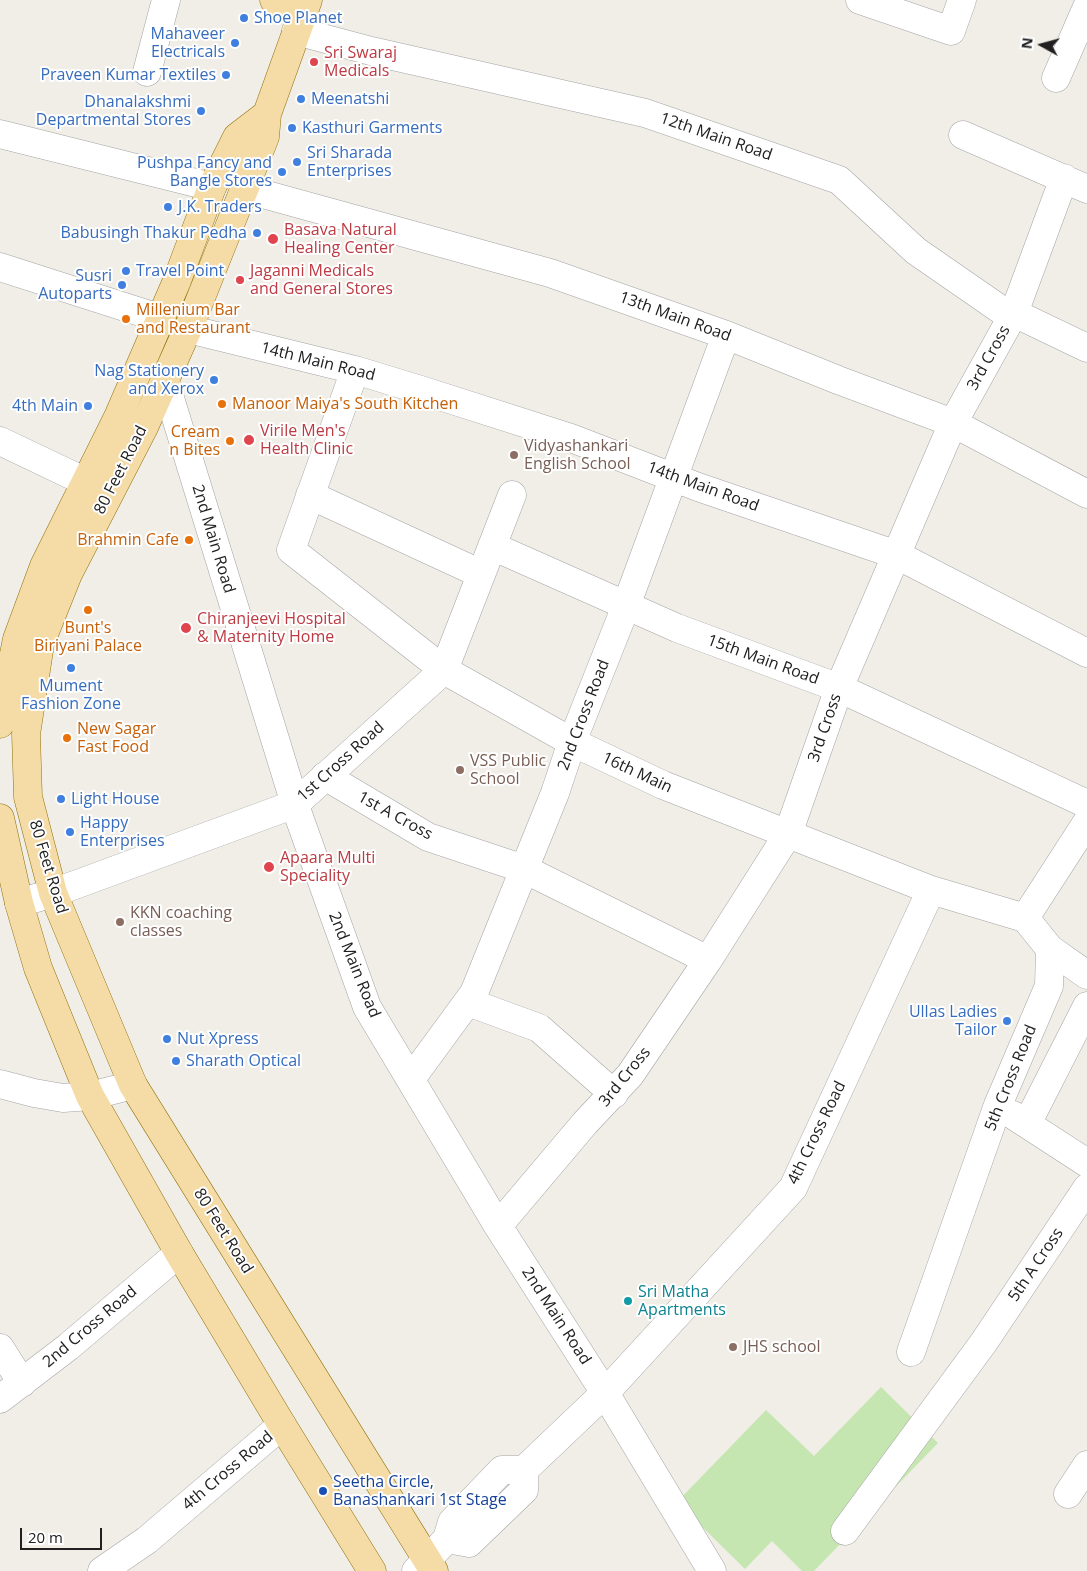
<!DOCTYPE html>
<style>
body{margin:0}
#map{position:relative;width:1087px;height:1571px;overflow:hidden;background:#f0eee7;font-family:"Open Sans",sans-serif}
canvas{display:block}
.north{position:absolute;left:1017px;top:20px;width:50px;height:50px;-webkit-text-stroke:4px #fff;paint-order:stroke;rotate:277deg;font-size:14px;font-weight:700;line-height:20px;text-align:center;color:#202020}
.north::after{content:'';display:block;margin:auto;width:18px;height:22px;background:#202020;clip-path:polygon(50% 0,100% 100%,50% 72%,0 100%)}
.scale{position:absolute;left:20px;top:1528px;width:82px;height:22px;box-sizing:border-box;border:2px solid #202020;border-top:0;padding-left:6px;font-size:15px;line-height:18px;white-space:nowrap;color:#202020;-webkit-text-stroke:4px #fff;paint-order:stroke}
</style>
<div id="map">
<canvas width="1087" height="1571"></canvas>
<div class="north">N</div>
<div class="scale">20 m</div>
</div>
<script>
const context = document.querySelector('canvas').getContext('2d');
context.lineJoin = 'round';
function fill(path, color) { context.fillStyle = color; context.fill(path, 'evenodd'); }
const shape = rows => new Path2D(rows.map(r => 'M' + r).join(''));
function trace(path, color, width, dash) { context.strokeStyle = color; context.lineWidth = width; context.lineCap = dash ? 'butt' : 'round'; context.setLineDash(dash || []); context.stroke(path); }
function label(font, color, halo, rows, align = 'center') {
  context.font = font + ' "Open Sans",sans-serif'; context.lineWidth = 4; context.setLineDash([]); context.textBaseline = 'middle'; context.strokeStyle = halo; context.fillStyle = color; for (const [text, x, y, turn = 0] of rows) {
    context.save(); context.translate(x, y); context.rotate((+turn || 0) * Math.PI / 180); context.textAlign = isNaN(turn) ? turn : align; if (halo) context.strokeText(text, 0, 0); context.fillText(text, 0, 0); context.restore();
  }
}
fill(shape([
 [881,1387,938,1443,814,1571,802,1571,772,1541,745,1569,677,1502,766,1410,814,1456]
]), '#c5e6b1');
const minor = shape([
 [860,0,951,31,962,0],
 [296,31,371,51,645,113,839,180,916,251,1007,314,1014,313,1087,348],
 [147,72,166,0],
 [1056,78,1087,7],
 [0,134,212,187],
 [963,135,1087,189],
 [245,189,550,273,726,335,838,380,953,423,1087,494],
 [0,267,159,318],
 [188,329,355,370,424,391,571,438,698,487,897,555,1087,653],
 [355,370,291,550,444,670,572,742,663,785,788,834,931,890,1025,918],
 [165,382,299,817,367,1007,498,1226,605,1393,712,1571],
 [0,441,107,492],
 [310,495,481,574],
 [492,546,677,628,839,688,1087,804],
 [325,776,428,837,524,869,708,960],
 [19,903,53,893,295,804,444,670,512,495],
 [1050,949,1087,975],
 [468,1002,539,1028,614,1094],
 [411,1079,474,993,555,793,572,742,626,606,726,335],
 [0,1084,34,1093,63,1098,90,1096,133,1085],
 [1013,1115,1087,1163],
 [1027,1124,1087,1006],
 [498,1226,585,1123,630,1075,708,960,788,834,839,688,953,423,1014,313,1064,178],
 [0,1348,22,1383],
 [911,1352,998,1105,1049,986,1050,949,1025,918,1087,822],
 [0,1399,68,1347,179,1253],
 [524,1470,605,1393,793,1188,931,890],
 [1068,1494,1087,1465],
 [845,1531,984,1342,1087,1188],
 [447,1539,469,1543,524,1490,524,1470],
 [102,1571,147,1540,282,1425],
 [416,1571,447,1539,452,1522,502,1470,524,1470]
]);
const major = shape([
 [274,0,305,8],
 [308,0,267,114,265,137,194,315,144,427,68,574,40,644,26,734,28,797,53,893,133,1085,434,1571],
 [0,724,17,639,44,566,118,417,176,283,212,187,237,137,267,114],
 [0,818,19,903,38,968,90,1096,179,1253,282,1425,372,1571]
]);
trace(minor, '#a4a4a4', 29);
trace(major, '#90720b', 29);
trace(minor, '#fff', 28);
trace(major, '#f5dba6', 28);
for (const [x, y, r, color] of [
 [244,18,5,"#3f7fe0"],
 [235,43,5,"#3f7fe0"],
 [314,62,5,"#e0444e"],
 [226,75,5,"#3f7fe0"],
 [301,99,5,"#3f7fe0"],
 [201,111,5,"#3f7fe0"],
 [292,128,5,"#3f7fe0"],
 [297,162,5,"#3f7fe0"],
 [282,172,5,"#3f7fe0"],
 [168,207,5,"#3f7fe0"],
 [257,233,5,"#3f7fe0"],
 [273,239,6,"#e0444e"],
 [126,271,5,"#3f7fe0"],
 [240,280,5,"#e0444e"],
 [122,285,5,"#3f7fe0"],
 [126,319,5,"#e8710a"],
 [214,380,5,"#3f7fe0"],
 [222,404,5,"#e8710a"],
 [88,406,5,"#3f7fe0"],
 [249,440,6,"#e0444e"],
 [230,441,5,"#e8710a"],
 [514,455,5,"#8d6e63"],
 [189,540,5,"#e8710a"],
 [88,610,5,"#e8710a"],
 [186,628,6,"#e0444e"],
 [71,668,5,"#3f7fe0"],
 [67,738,5,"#e8710a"],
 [460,770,5,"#8d6e63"],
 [61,799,5,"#3f7fe0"],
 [70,832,5,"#3f7fe0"],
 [269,867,6,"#e0444e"],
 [120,922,5,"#8d6e63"],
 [1007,1021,5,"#3f7fe0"],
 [167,1039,5,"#3f7fe0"],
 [176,1061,5,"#3f7fe0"],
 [628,1301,5,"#0f9aa8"],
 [733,1347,5,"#8d6e63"],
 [323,1491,5,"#1a4fb4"]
]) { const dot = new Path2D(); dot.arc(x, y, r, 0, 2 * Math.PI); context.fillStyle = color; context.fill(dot); trace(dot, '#fff', 2); }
label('16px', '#366cbe', '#fff', [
 ["Shoe Planet",254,18],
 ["Mahaveer",225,34,"right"],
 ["Electricals",225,52,"right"],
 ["Praveen Kumar Textiles",216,75,"right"],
 ["Meenatshi",311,99],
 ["Dhanalakshmi",191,102,"right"],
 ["Departmental Stores",191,120,"right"],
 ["Kasthuri Garments",302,128],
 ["Sri Sharada",307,153],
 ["Enterprises",307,171],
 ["Pushpa Fancy and",272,163,"right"],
 ["Bangle Stores",272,181,"right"],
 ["J.K. Traders",178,207],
 ["Babusingh Thakur Pedha",247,233,"right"],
 ["Travel Point",136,271],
 ["Susri",112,276,"right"],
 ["Autoparts",112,294,"right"],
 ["Nag Stationery",204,371,"right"],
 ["and Xerox",204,389,"right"],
 ["4th Main",78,406,"right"],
 ["Mument",71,686,"center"],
 ["Fashion Zone",71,704,"center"],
 ["Light House",71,799],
 ["Happy",80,823],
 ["Enterprises",80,841],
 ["Ullas Ladies",997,1012,"right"],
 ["Tailor",997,1030,"right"],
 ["Nut Xpress",177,1039],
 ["Sharath Optical",186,1061]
], 'left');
label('16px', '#be3a42', '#fff', [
 ["Sri Swaraj",324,53],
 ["Medicals",324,71],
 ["Basava Natural",284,230],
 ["Healing Center",284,248],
 ["Jaganni Medicals",250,271],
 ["and General Stores",250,289],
 ["Virile Men's",260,431],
 ["Health Clinic",260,449],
 ["Chiranjeevi Hospital",197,619],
 ["& Maternity Home",197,637],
 ["Apaara Multi",280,858],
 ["Speciality",280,876]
], 'left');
label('16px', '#202020', '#fff', [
 ["12th Main Road",716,137,19],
 ["13th Main Road",675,317,20],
 ["3rd Cross",989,358,-61],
 ["14th Main Road",318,362,14],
 ["80 Feet Road",121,470,-63],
 ["14th Main Road",703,487,20],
 ["2nd Main Road",213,539,73],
 ["15th Main Road",763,660,20],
 ["2nd Cross Road",584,715,-69],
 ["3rd Cross",825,728,-71],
 ["1st Cross Road",341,762,-42],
 ["16th Main",637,773,25],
 ["1st A Cross",395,816,29],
 ["80 Feet Road",48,867,73],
 ["2nd Main Road",354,965,68],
 ["3rd Cross",625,1077,-51],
 ["5th Cross Road",1011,1078,-68],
 ["4th Cross Road",817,1133,-64],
 ["80 Feet Road",223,1231,58],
 ["5th A Cross",1036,1265,-56],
 ["2nd Main Road",556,1316,57],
 ["2nd Cross Road",90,1327,-40],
 ["4th Cross Road",228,1471,-40]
]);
label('16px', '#c56008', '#fff', [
 ["Millenium Bar",136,310],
 ["and Restaurant",136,328],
 ["Manoor Maiya's South Kitchen",232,404],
 ["Cream",220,432,"right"],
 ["n Bites",220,450,"right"],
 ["Brahmin Cafe",179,540,"right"],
 ["Bunt's",88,628,"center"],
 ["Biriyani Palace",88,646,"center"],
 ["New Sagar",77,729],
 ["Fast Food",77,747]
], 'left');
label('16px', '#785e54', '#fff', [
 ["Vidyashankari",524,446],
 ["English School",524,464],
 ["VSS Public",470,761],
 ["School",470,779],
 ["KKN coaching",130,913],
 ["classes",130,931],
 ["JHS school",743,1347]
], 'left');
label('16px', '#0d838f', '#fff', [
 ["Sri Matha",638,1292],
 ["Apartments",638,1310]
], 'left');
label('16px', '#164399', '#fff', [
 ["Seetha Circle,",333,1482],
 ["Banashankari 1st Stage",333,1500]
], 'left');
</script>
